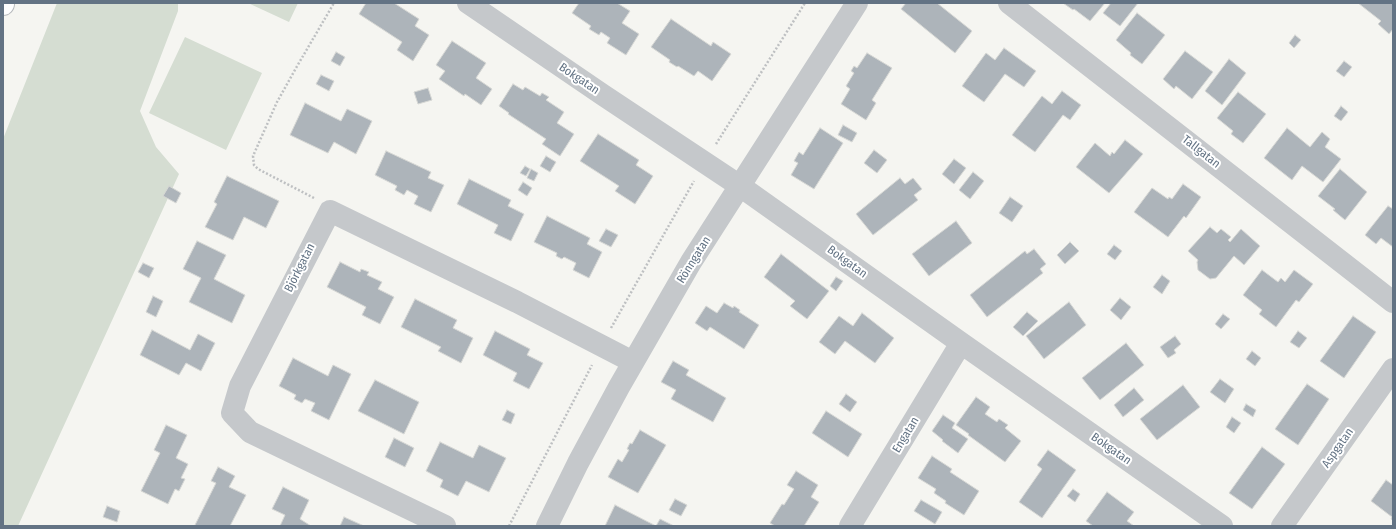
<!DOCTYPE html>
<meta charset="utf-8">
<style>
body{margin:0}
#map{position:relative;width:1396px;height:529px;overflow:hidden;background:#f5f5f1;font-family:"Fira Sans Condensed",sans-serif}
canvas{display:block}
.frame{position:absolute;inset:0;border:4px solid #637384;pointer-events:none}
</style>
<div id="map">
<canvas width="1396" height="529"></canvas>
<div class="frame"></div>
</div>
<script>
const context = document.querySelector('canvas').getContext('2d');
context.lineJoin = 'round';
function fill(path, color) { context.fillStyle = color; context.fill(path, 'evenodd'); }
const shape = rows => new Path2D(rows.map(r => 'M' + r).join(''));
function trace(path, color, width, dash) { context.strokeStyle = color; context.lineWidth = width; context.lineCap = dash ? 'butt' : 'round'; context.setLineDash(dash || []); context.stroke(path); }
function label(font, color, halo, rows, align = 'center') {
  context.font = font + ' "Fira Sans Condensed",sans-serif'; context.lineWidth = 4; context.setLineDash([]); context.textBaseline = 'middle'; context.strokeStyle = halo; context.fillStyle = color; for (const [text, x, y, turn = 0] of rows) {
    context.save(); context.translate(x, y); context.rotate((+turn || 0) * Math.PI / 180); context.textAlign = isNaN(turn) ? turn : align; if (halo) context.strokeText(text, 0, 0); context.fillText(text, 0, 0); context.restore();
  }
}
fill(shape([
 [57,3,178,3,178,11,140,111,156,147,179,174,18,526,3,526,3,139],
 [248,3,298,3,289,22],
 [185,37,262,73,226,150,149,113]
]), '#d5ddd2');
const building = shape([
 [366,3,394,3,419,19,415,26,429,35,413,61,397,50,402,42,359,14,366,3],
 [579,3,617,3,630,11,622,23,639,34,626,55,607,43,610,38,601,32,599,35,589,29,591,26,572,13,579,3],
 [906,3,937,3,972,31,955,53,901,9,906,3],
 [1063,3,1105,3,1090,21,1074,9,1073,10,1063,3],
 [1111,3,1138,3,1120,26,1103,13,1111,3],
 [1358,3,1393,3,1393,29,1389,34,1378,24,1381,21,1358,3],
 [1137,13,1165,35,1142,64,1130,55,1131,53,1116,40,1137,13],
 [671,19,711,46,713,42,731,54,712,81,698,71,694,76,678,66,677,67,669,62,670,60,651,47,671,19],
 [1295,35,1301,40,1294,48,1289,43,1295,35],
 [452,41,486,63,476,78,492,89,481,105,465,94,464,96,439,79,445,71,436,65,452,41],
 [1004,48,1036,71,1024,87,1005,74,984,102,962,86,986,53,995,60,1004,48],
 [1185,51,1213,72,1192,99,1176,86,1174,89,1163,79,1185,51],
 [336,52,345,57,340,66,331,61,336,52],
 [867,53,892,68,872,100,876,103,866,120,841,104,850,89,846,86,854,73,851,71,854,66,857,68,867,53],
 [1229,59,1246,73,1222,105,1205,91,1229,59],
 [1344,61,1352,67,1344,77,1336,71,1344,61],
 [321,75,334,81,329,91,316,84,321,75],
 [513,84,523,90,525,87,540,96,542,93,549,97,546,100,564,112,557,123,574,134,560,156,542,144,546,139,508,114,509,113,499,106,513,84],
 [428,88,432,100,418,104,414,92,428,88],
 [1062,91,1081,105,1070,120,1063,115,1035,152,1012,135,1042,96,1052,104,1062,91],
 [1238,92,1266,114,1243,143,1231,134,1233,131,1217,118,1238,92],
 [305,103,341,121,347,109,372,121,356,154,334,142,328,153,290,135,305,103],
 [1341,106,1348,112,1341,121,1334,116,1341,106],
 [843,125,857,133,852,142,838,135,843,125],
 [820,128,843,143,814,189,791,175,798,163,794,161,799,152,803,155,820,128],
 [1287,128,1310,147,1322,132,1330,139,1325,147,1341,159,1323,182,1302,166,1292,180,1264,158,1287,128],
 [598,134,639,160,636,165,653,176,635,204,615,191,619,186,580,161,598,134],
 [1125,140,1143,154,1109,193,1076,167,1095,143,1110,156,1112,152,1114,154,1125,140],
 [874,150,887,160,877,173,864,163,874,150],
 [386,151,431,172,428,178,444,185,431,212,414,204,418,196,407,190,404,195,395,190,397,186,375,175,386,151],
 [546,156,556,162,550,172,540,166,546,156],
 [954,159,966,168,954,184,942,174,954,159],
 [525,166,530,169,526,176,520,173,525,166],
 [531,169,538,173,534,181,527,178,531,169],
 [1340,169,1367,192,1345,220,1333,210,1335,209,1318,196,1340,169],
 [973,172,984,181,970,199,959,190,973,172],
 [227,176,279,201,266,228,244,217,233,240,205,227,217,204,214,202,227,176],
 [900,178,905,184,913,178,922,189,914,195,918,200,873,235,856,214,900,178],
 [469,179,511,200,508,206,524,214,511,241,494,233,498,225,457,204,469,179],
 [523,182,532,188,527,196,518,190,523,182],
 [1183,184,1201,197,1186,218,1184,216,1168,237,1134,212,1152,188,1168,199,1169,197,1172,199,1183,184],
 [169,186,181,193,176,203,163,196,169,186],
 [1010,197,1023,206,1012,222,999,213,1010,197],
 [1388,206,1393,209,1393,247,1381,238,1376,244,1365,235,1388,206],
 [547,216,590,238,587,244,602,252,589,278,573,270,576,263,564,257,562,259,556,256,557,253,534,242,547,216],
 [956,221,972,243,929,276,912,254,956,221],
 [1210,227,1217,233,1221,229,1231,237,1228,240,1230,242,1241,229,1260,246,1244,265,1234,256,1216,278,1210,279,1198,270,1197,262,1198,260,1188,251,1210,227],
 [606,229,618,235,611,247,599,241,606,229],
 [197,241,226,255,214,279,245,295,232,323,189,302,201,278,183,269,197,241],
 [1070,242,1079,251,1065,264,1057,255,1070,242],
 [1114,245,1122,251,1115,260,1107,254,1114,245],
 [1034,249,1046,264,1040,269,1043,273,987,317,970,295,1025,251,1027,254,1034,249],
 [781,254,829,291,807,319,790,306,795,301,764,277,781,254],
 [340,262,360,272,361,269,369,272,367,275,382,282,378,289,394,297,380,324,362,315,366,307,327,287,340,262],
 [143,263,154,268,149,278,138,272,143,263],
 [1262,270,1278,282,1281,278,1285,282,1294,270,1313,284,1299,302,1296,300,1276,327,1259,314,1262,310,1243,295,1262,270],
 [1162,275,1170,281,1162,294,1153,287,1162,275],
 [836,277,843,281,836,291,830,286,836,277],
 [153,296,163,301,156,317,146,312,153,296],
 [1120,298,1131,307,1121,320,1110,310,1120,298],
 [415,299,457,320,453,328,473,338,461,363,438,351,441,347,401,327,415,299],
 [1069,302,1086,325,1044,359,1026,336,1069,302],
 [724,303,733,308,734,306,740,310,739,312,759,325,744,349,710,327,707,331,695,323,706,306,717,313,724,303],
 [1027,312,1038,321,1023,336,1013,327,1027,312],
 [862,313,894,338,875,363,845,341,835,354,819,342,839,316,853,326,862,313],
 [1223,314,1230,319,1221,329,1215,324,1223,314],
 [1353,316,1376,332,1344,378,1320,361,1353,316],
 [152,330,190,350,198,334,215,343,201,371,186,363,179,375,140,355,152,330],
 [495,331,530,349,527,355,543,363,529,389,513,381,517,373,483,355,495,331],
 [1298,331,1307,338,1299,348,1290,342,1298,331],
 [1175,336,1181,344,1174,350,1176,353,1168,358,1160,347,1175,336],
 [1126,343,1144,365,1100,400,1082,378,1126,343],
 [1252,351,1261,358,1255,366,1246,359,1252,351],
 [293,358,328,376,333,365,351,374,329,420,311,411,315,403,305,399,302,403,294,399,296,395,279,386,293,358],
 [673,361,689,370,686,375,726,398,713,422,671,399,676,390,661,382,673,361],
 [1220,379,1234,389,1225,403,1210,392,1220,379],
 [375,380,419,402,404,434,358,411,375,380],
 [1307,384,1329,399,1298,445,1275,429,1307,384],
 [1183,385,1200,407,1157,440,1140,419,1183,385],
 [1134,388,1144,400,1123,417,1114,405,1134,388],
 [846,394,857,402,850,412,839,404,846,394],
 [976,397,990,407,985,414,997,422,999,419,1008,425,1005,428,1021,441,1005,462,968,435,969,434,956,425,976,397],
 [1246,404,1256,410,1253,417,1243,410,1246,404],
 [507,410,515,414,511,424,502,420,507,410],
 [826,411,862,434,848,457,812,433,826,411],
 [943,415,955,423,952,428,968,439,958,453,942,441,943,440,932,431,943,415],
 [1232,417,1241,423,1234,433,1226,427,1232,417],
 [166,425,187,435,176,458,188,464,181,478,185,479,179,491,175,489,168,504,141,491,160,453,154,450,166,425],
 [640,430,666,445,638,493,608,477,618,459,622,462,629,450,627,449,630,443,632,444,640,430],
 [394,438,414,448,405,467,385,457,394,438],
 [440,442,473,458,479,445,506,458,489,492,466,481,458,496,440,487,443,480,426,471,440,442],
 [1262,447,1285,464,1252,509,1229,493,1262,447],
 [1048,450,1076,470,1042,518,1019,502,1042,469,1037,465,1048,450],
 [932,456,952,469,950,472,979,491,964,515,945,503,946,501,934,493,936,489,918,478,932,456],
 [218,467,235,476,229,487,246,495,230,526,197,526,195,525,216,483,211,481,218,467],
 [796,471,818,485,811,497,819,502,804,526,775,526,770,523,782,504,784,505,794,489,787,485,796,471],
 [1386,480,1393,485,1393,520,1391,519,1392,517,1371,501,1386,480],
 [283,487,309,500,300,519,311,526,280,526,285,515,272,509,283,487],
 [1073,489,1080,494,1075,502,1067,496,1073,489],
 [1107,492,1134,512,1127,521,1134,526,1093,526,1086,521,1107,492],
 [675,499,687,505,681,516,669,510,675,499],
 [921,500,942,512,935,524,914,511,921,500],
 [615,505,656,526,660,519,674,526,605,526,615,505],
 [107,506,120,511,117,522,103,517,107,506],
 [344,517,364,526,340,526,344,517]
]);
fill(building, '#adb4ba');
trace(building, '#d6d7d4', 1);
const highway = shape([
 [3,4,3,3]
]);
trace(highway, '#b7babd', 24);
trace(shape([
 [716,144,805,3],
 [314,198,258,169,254,165,253,156,277,102,296,68,334,3],
 [611,328,694,181],
 [509,526,592,365]
]), '#bec0c2', 2.5, [2, 2]);
trace(shape([
 [468,3,603,95,740,186,961,343,1222,526],
 [1009,3,1393,302],
 [445,526,250,432,232,413,240,386,330,211,517,302,633,362],
 [547,526,578,463,619,387,691,262,857,3],
 [850,526,961,343],
 [1282,526,1393,369]
]), '#c5c8cb', 22);
trace(highway, '#fff', 22);
label('12px', '#637384', '#fff', [
 ["Bokgatan",579,79,34],
 ["Tallgatan",1201,152,38],
 ["Rönngatan",694,260,-58],
 ["Bokgatan",847,262,36],
 ["Björkgatan",300,268,-63],
 ["Engatan",906,435,-59],
 ["Aspgatan",1338,448,-55],
 ["Bokgatan",1111,449,35]
]);
</script>
